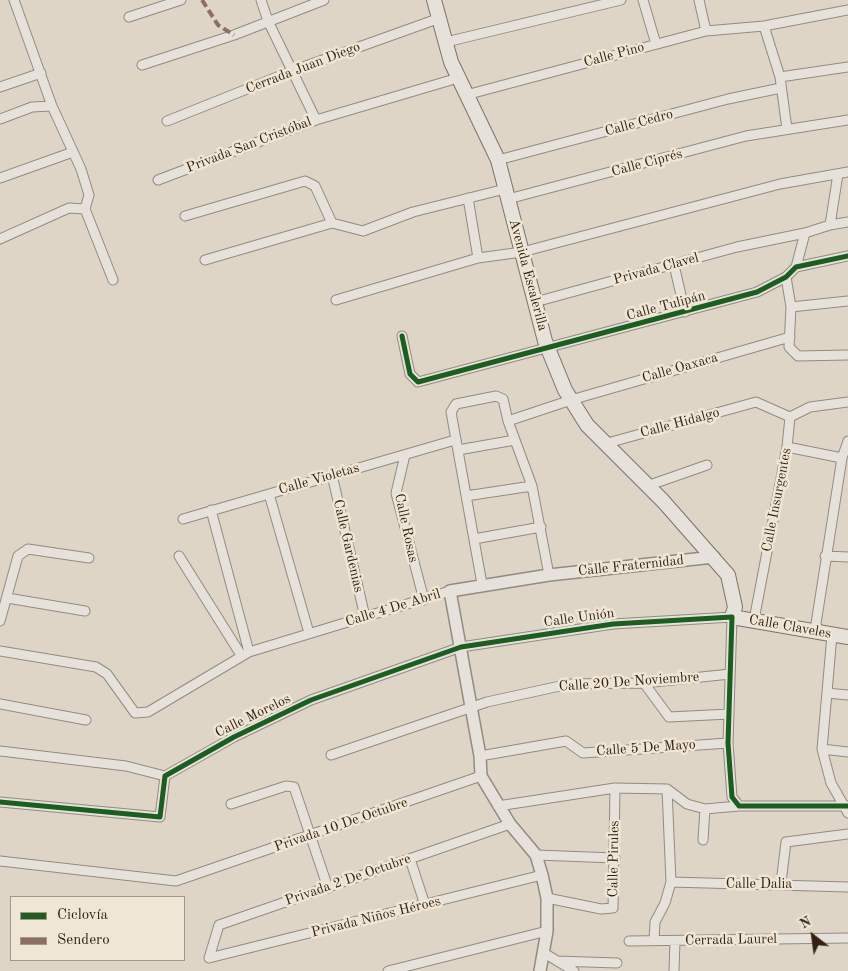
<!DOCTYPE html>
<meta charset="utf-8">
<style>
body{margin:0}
#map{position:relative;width:848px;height:971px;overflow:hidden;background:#ded5c7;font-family:"Old Standard TT",serif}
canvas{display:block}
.legend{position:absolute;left:10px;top:896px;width:175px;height:65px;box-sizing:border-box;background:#efe6d5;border:1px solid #a49788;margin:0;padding:6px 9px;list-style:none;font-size:15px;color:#342114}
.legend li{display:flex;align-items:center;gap:10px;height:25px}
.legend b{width:25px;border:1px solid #a49788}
.north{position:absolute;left:788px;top:911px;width:50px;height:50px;-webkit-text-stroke:4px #efe6d5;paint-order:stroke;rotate:330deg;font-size:14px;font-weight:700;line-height:20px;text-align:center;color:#342114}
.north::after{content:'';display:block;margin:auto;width:18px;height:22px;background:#342114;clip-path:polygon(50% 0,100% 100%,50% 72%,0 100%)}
</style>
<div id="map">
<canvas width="848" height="971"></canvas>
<ul class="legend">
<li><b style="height:6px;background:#1b5e20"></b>Ciclovía</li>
<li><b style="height:6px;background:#8d6e63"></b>Sendero</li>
</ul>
<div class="north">N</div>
</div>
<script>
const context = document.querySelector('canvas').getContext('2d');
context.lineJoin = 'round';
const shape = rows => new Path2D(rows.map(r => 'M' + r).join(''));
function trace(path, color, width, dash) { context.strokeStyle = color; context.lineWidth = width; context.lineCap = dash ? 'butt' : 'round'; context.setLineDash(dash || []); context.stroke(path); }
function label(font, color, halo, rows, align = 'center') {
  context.font = font + ' "Old Standard TT",serif'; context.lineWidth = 5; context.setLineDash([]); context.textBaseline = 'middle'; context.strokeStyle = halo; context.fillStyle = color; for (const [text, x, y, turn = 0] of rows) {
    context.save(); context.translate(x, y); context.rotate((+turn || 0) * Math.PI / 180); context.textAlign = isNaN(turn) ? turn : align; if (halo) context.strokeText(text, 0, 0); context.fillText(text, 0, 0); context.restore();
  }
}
const minor = shape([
 [14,0,52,106],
 [261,0,268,21,316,120],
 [643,0,656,44],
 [699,0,706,31],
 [129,17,181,0],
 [764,26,780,77,787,129],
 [446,42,621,0],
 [142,65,234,35,324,0],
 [780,77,848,67],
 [0,87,41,73],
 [466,95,706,31,764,26,848,10],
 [0,119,32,107,52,106,81,169,89,195,85,209],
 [167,121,292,71,440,18],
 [498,160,728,99,781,88],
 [0,178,73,152],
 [158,180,316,120,458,78],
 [468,198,478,258,522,252,780,184,848,172],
 [508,199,746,136,848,120],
 [85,209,113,280],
 [185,216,305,181,315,186,332,223],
 [830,225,848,222],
 [0,239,69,208,85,209],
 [205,260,332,223,363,231,413,212,505,189],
 [674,265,685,312],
 [796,267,805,233],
 [786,277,791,307,789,347,798,356,848,355],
 [336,300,478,258],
 [535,302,737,247,805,233,830,225,838,174],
 [791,307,848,301],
 [402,336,410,374,418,382,757,292,786,277,796,267,848,256],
 [790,417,810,407,848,402],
 [508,421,571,400,790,337],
 [604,444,756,402,790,417,787,447,754,620],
 [787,447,842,458,815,630],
 [458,450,515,440],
 [405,455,396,493,424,600],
 [842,458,848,441],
 [332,475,365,617],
 [647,486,707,465],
 [269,494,309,633],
 [466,496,532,486],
 [211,510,249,652],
 [183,519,455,440],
 [474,539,541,527],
 [179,556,241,655],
 [825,556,848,557],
 [482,584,451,412,456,404,496,396,503,399,508,421,532,486,549,575],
 [7,598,85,611],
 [0,621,18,556,28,549,89,558],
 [832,635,822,749,831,783,848,813],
 [0,651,96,667,107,674,135,713,148,712,249,652,450,591],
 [644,683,669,717,729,714],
 [827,693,848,695],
 [0,704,86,720],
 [822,749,848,752],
 [0,751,126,766,165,776],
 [331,755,487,702,569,684,644,683,730,674],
 [480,756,566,741,583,753,728,743],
 [0,802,160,817,165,776,234,737,311,700,461,647,613,624,732,617,728,743,732,797,739,806,848,806],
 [231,804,286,786,294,787,328,888],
 [498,806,615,788,667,789,687,804,705,809,739,806],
 [703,840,705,809],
 [536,855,615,858],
 [410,859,425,905],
 [0,861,176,881,481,776],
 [671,882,848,887],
 [781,883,786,842,848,834],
 [547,898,601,909,613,908,615,788],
 [629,941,848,938],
 [654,941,655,922,665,903,671,882,667,789],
 [544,953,574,971],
 [209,958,542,875],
 [209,958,219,925,510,824],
 [557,961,617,963],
 [388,971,547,931],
 [674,971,675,941]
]);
const tertiary = shape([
 [540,971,547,931,547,898,542,875,536,855,510,824,481,776,480,756,450,591,549,575,714,557]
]);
const secondary = shape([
 [434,0,451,62,498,160,545,341,565,390,587,425,663,501,728,575,735,607,732,617,848,637]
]);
trace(minor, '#938b82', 11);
trace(tertiary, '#938b82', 14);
trace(secondary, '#7b736a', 16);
trace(minor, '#e6e1da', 9);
trace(tertiary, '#e6e1da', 11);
trace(secondary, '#e6e1da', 14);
trace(shape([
 [202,0,218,25,234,35]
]), '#8d6e63', 4, [8, 4]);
trace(shape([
 [402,336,410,374,418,382,757,292,786,277,796,267,848,256],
 [0,802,160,817,165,776,234,737,311,700,461,647,613,624,732,617,728,743,732,797,739,806,848,806]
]), '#1b5e20', 5);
label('14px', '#342114', '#efe6d5', [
 ["Calle Pino",614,55,-15],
 ["Cerrada Juan Diego",303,68,-21],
 ["Calle Cedro",639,123,-15],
 ["Privada San Cristóbal",249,145,-21],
 ["Calle Ciprés",647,163,-15],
 ["Privada Clavel",656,269,-15],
 ["Avenida Escalerilla",528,275,75],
 ["Calle Tulipán",666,306,-15],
 ["Calle Oaxaca",680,368,-16],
 ["Calle Hidalgo",680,423,-15],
 ["Calle Violetas",319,479,-16],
 ["Calle Insurgentes",777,500,-79],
 ["Calle Rosas",406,528,78],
 ["Calle Gardenias",348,546,77],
 ["Calle Fraternidad",631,566,-6],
 ["Calle 4 De Abril",393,608,-17],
 ["Calle Unión",579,618,-8],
 ["Calle Claveles",790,627,10],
 ["Calle 20 De Noviembre",629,682,-4],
 ["Calle Morelos",253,716,-26],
 ["Calle 5 De Mayo",646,748,-4],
 ["Privada 10 De Octubre",341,825,-19],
 ["Calle Pirules",614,859,-89],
 ["Privada 2 De Octubre",348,880,-19],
 ["Calle Dalia",759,884],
 ["Privada Niños Héroes",376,917,-14],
 ["Cerrada Laurel",731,940,-1]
]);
</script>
